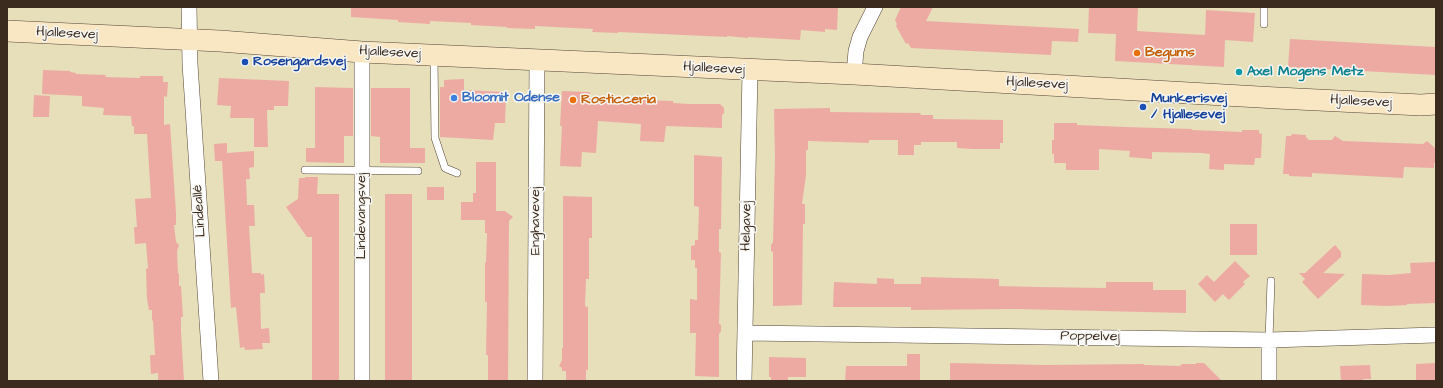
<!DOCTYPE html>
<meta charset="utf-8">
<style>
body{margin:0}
#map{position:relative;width:1443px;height:388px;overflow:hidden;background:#e6dfba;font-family:"Architects Daughter",sans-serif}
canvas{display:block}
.frame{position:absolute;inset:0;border:8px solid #3b2a1e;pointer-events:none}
</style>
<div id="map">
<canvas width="1443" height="388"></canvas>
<div class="frame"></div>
</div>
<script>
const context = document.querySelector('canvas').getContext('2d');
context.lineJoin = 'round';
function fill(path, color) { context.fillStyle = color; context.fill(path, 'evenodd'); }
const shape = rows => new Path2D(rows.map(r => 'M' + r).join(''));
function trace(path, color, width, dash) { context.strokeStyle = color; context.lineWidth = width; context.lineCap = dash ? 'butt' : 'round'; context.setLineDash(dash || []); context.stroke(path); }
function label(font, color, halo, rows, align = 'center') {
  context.font = font + ' "Architects Daughter",sans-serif'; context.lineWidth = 3; context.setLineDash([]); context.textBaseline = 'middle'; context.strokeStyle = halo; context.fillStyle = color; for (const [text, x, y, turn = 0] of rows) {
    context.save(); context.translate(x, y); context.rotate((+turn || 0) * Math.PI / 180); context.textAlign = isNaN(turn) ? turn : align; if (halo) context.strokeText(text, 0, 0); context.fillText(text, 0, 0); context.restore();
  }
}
fill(shape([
 [351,7,838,7,837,30,825,29,825,32,801,30,800,40,748,37,748,38,727,36,727,37,618,32,618,33,592,32,593,29,535,26,535,29,507,28,507,27,471,25,471,23,430,21,430,24,398,22,398,20,351,17],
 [901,7,933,7,926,21,1079,29,1078,42,1052,41,1051,55,911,48,908,43,906,44,896,26,897,24,895,20],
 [1089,7,1138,7,1137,31,1205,35,1206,10,1255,13,1253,42,1225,40,1224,67,1115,61,1116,34,1088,33],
 [1290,39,1436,47,1436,75,1288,67],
 [43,70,70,71,70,72,76,73,76,74,106,75,105,77,140,78,140,76,163,76,163,82,168,82,167,97,164,96,164,125,170,124,176,213,176,225,174,225,176,242,179,245,177,251,178,274,179,273,179,286,181,286,183,317,181,317,181,331,184,381,158,381,158,373,151,374,150,355,155,355,153,320,152,321,152,310,149,310,147,299,146,269,148,268,146,243,135,244,134,227,137,227,135,199,151,198,147,134,134,134,134,126,132,126,131,116,103,115,104,108,82,106,82,96,42,94],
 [219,78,289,81,288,106,274,106,274,110,267,110,268,147,254,147,254,118,230,118,231,106,217,105],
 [464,79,464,90,506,92,505,123,495,123,493,140,440,137,440,87,444,87,444,80],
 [315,87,353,88,353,136,344,136,344,163,306,162,306,148,315,148],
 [371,88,410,88,410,148,425,148,425,163,380,163,380,137,371,136],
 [562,91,590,92,590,98,673,101,673,103,690,104,720,104,724,108,724,113,722,115,722,128,666,126,664,142,640,141,641,124,598,121,596,153,582,152,581,167,560,166,562,126,560,126],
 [34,95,50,96,49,117,33,117],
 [830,108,830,112,920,113,921,115,933,115,933,119,1003,120,1003,143,1000,143,1000,149,972,149,957,148,957,142,921,142,921,145,914,145,914,155,898,155,898,140,869,140,869,143,808,141,808,150,806,150,806,175,802,204,805,204,805,224,803,224,802,305,773,306,773,252,771,251,771,245,773,242,775,158,774,109],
 [1054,123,1077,123,1077,125,1126,127,1192,129,1192,130,1242,132,1242,130,1259,130,1259,133,1262,134,1261,158,1255,158,1254,165,1224,164,1224,170,1209,169,1210,154,1202,153,1152,152,1152,159,1129,157,1130,151,1099,149,1099,170,1066,170,1066,163,1054,163,1054,154,1052,154,1052,140,1054,140],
 [1292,134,1306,135,1306,138,1308,138,1308,140,1332,140,1335,136,1343,141,1423,144,1427,141,1436,149,1436,163,1434,163,1434,168,1404,167,1403,178,1312,173,1312,177,1289,176,1289,174,1283,174,1286,136,1291,136],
 [227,143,227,153,254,151,254,167,249,168,250,179,246,179,247,205,254,205,255,226,249,226,252,273,261,273,261,275,264,274,265,293,260,293,261,329,269,328,270,343,262,343,263,349,245,350,244,347,240,348,236,307,231,308,222,161,215,161,214,144],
 [694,155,722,157,721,229,719,229,719,252,721,253,719,324,721,325,721,331,719,334,719,377,695,376,696,333,690,333,690,299,697,300,697,268,695,268,695,260,691,260,691,246,695,245,695,240,698,240,699,207,694,206],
 [476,162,496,162,496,211,505,211,513,217,509,221,508,381,488,381,488,355,486,355,487,302,485,302,485,262,486,263,487,233,485,233,485,220,461,220,461,202,473,202,473,193,476,193],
 [305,177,318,177,317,194,339,194,339,381,312,381,312,237,307,237,286,207,298,199,299,178,305,178],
 [427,187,444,187,444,200,427,200],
 [385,194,412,194,412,381,385,381],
 [563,196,592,197,592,238,589,238,589,279,586,279,585,305,586,307,588,307,588,370,586,370,586,381,566,381,566,371,562,371,562,368,559,366,562,360,562,348,563,348],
 [1230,224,1257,224,1257,255,1230,255],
 [1335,245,1341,252,1341,257,1323,273,1345,274,1318,299,1302,282,1305,279,1299,273,1305,273],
 [1235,261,1250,276,1243,282,1245,284,1229,300,1223,294,1215,302,1198,284,1207,275,1214,282],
 [1436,262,1436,303,1407,304,1407,305,1387,306,1361,305,1362,274,1389,275,1411,273,1410,263],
 [921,277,999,279,999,286,1037,287,1106,288,1106,282,1153,282,1153,290,1186,290,1186,313,1016,309,911,310,911,307,833,307,834,282,877,284,877,278,894,279,894,284,921,284],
 [907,354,920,354,920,381,845,381,846,366,907,366],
 [769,357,806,358,806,377,788,377,788,381,771,381,771,377,769,377],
 [950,363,1046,365,1144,364,1144,365,1180,366,1182,364,1196,364,1196,363,1204,363,1222,381,950,381],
 [1436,363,1436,381,1416,381,1416,364],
 [1370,365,1371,379,1363,379,1363,381,1341,381,1340,366]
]), '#edaaa3');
const lane = shape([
 [1264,24,1264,7],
 [434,57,435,138,445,168,457,173],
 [305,170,418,171],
 [1269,340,1271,281]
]);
const street = shape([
 [189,7,190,64,211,381],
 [854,74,856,51,860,37,875,7],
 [745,333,1269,340,1436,335],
 [362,381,362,52],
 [535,381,537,60],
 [744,381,750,70],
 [1269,381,1269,340]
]);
const secondary = shape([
 [7,31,220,41,362,52,854,74,1277,98,1421,105,1436,104]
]);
trace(lane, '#554535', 8);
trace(street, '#554535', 16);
trace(secondary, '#554535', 22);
trace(lane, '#fff', 7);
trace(street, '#fff', 15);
trace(secondary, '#f9e7c3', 21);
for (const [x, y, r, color] of [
 [1137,53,4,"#e8710a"],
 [245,62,4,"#1a4fb4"],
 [1239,72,4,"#0f9aa8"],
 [454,98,4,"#3f7fe0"],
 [573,100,4,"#e8710a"],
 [1143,107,4,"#1a4fb4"]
]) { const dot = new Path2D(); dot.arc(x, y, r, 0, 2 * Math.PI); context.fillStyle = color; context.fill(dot); trace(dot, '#f6f6f2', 1.5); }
label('14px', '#3b2a1e', '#f6f6f2', [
 ["Hjallesevej",67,34,3],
 ["Hjallesevej",390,53,3],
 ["Hjallesevej",714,69,3],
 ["Hjallesevej",1037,84,3],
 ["Hjallesevej",1361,102,3],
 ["Lindeallé",200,211,-94],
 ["Lindevangsvej",362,216,-90],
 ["Enghavevej",536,221,-90],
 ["Helgavej",747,226,-89],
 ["Poppelvej",1090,337,1]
]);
label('bold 14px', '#c56008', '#f6f6f2', [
 ["Begums",1145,53],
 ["Rosticceria",581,100]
], 'left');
label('bold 14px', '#164399', '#f6f6f2', [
 ["Rosengårdsvej",253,62],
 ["Munkerisvej",1151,99],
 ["/ Hjallesevej",1151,115]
], 'left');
label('bold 14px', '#0d838f', '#f6f6f2', [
 ["Axel Mogens Metz",1247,72]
], 'left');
label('bold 14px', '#366cbe', '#f6f6f2', [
 ["Bloomit Odense",462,98]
], 'left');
</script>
